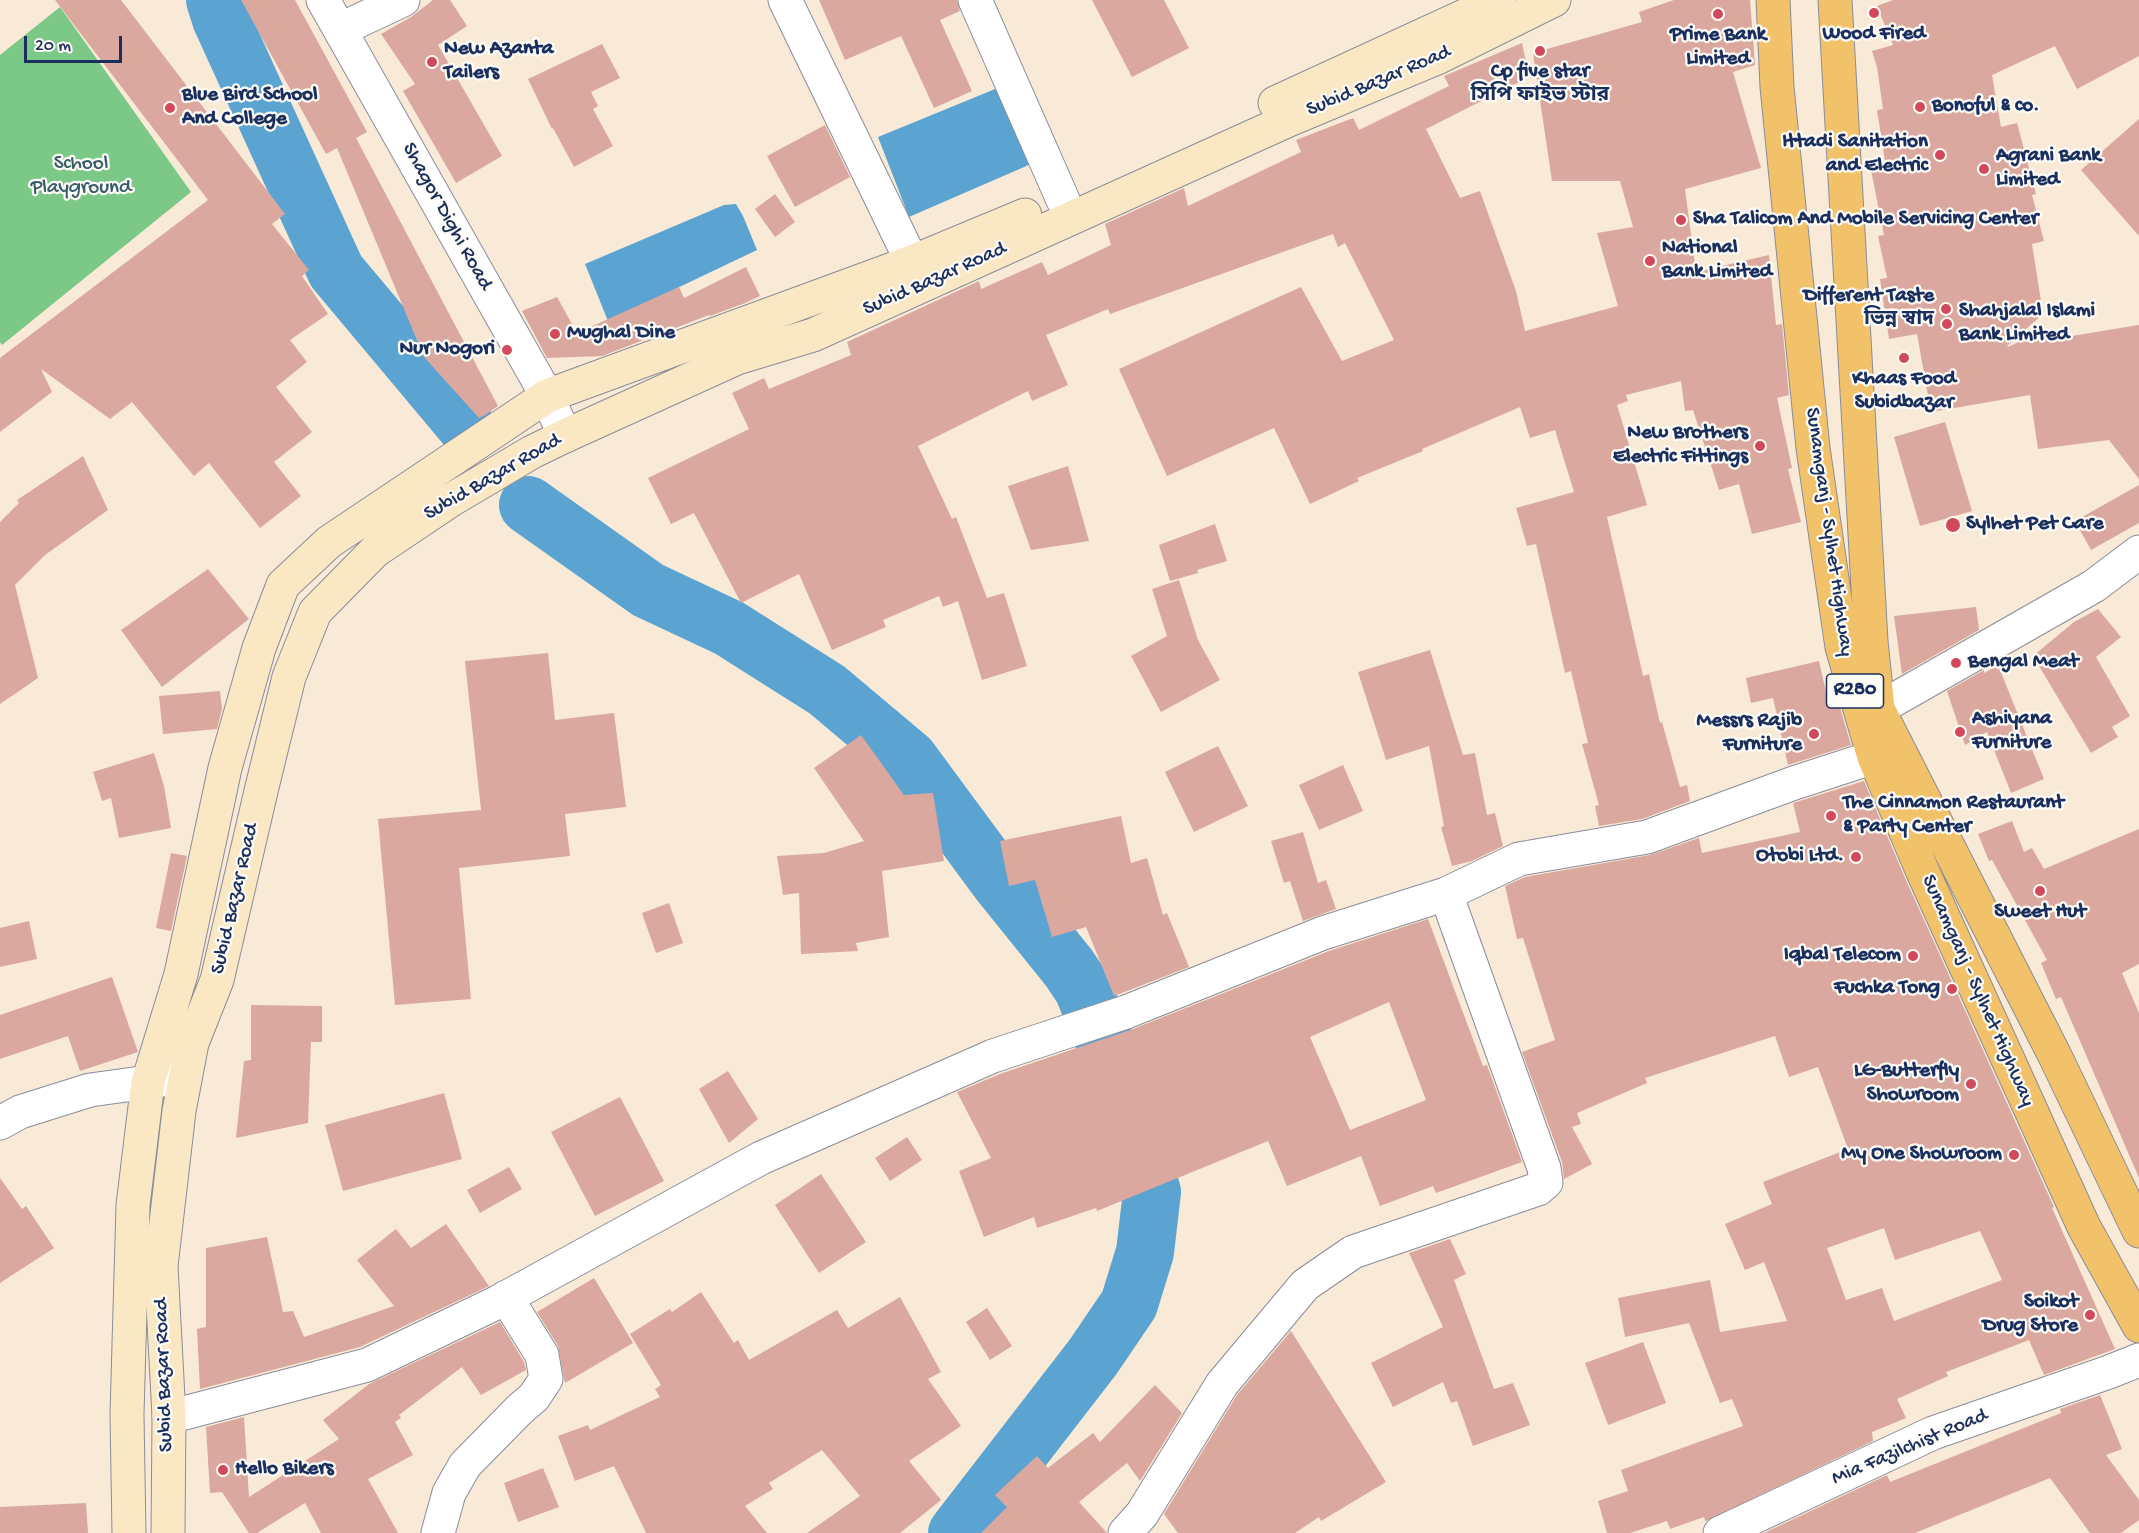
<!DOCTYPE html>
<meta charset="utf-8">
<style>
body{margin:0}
#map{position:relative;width:2139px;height:1533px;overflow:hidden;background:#f8ead7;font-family:"Gochi Hand",sans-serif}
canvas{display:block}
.scale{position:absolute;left:24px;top:36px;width:98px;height:27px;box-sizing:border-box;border:3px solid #1b2f5e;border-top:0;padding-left:8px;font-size:18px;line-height:21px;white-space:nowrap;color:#1b2f5e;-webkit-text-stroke:4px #fdfcf7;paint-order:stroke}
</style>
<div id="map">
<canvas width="2139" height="1533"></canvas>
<div class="scale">20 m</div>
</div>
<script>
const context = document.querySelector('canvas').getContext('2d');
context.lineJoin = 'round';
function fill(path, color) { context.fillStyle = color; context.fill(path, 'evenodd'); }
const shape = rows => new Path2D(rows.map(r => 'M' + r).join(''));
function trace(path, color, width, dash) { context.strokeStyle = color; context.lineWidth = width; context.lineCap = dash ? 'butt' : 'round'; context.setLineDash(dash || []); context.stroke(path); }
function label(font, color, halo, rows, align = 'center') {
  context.font = font + ' "Gochi Hand","Noto Sans Bengali",sans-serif'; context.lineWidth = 4.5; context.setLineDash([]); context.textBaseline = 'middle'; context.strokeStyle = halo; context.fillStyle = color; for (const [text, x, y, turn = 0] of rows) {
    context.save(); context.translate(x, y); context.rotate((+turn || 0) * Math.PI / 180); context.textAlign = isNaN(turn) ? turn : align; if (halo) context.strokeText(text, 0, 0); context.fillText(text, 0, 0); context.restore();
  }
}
fill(shape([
 [60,7,191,192,2,345,0,342,0,55]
]), '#7cc886');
fill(shape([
 [1000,87,1031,164,909,217,878,137],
 [736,204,743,216,757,250,608,321,585,264,724,205]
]), '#5ba4d2');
trace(shape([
 [215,0,221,19,336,271,465,425],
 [528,505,648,590,729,628,827,690,909,759,999,881,1069,968,1083,989,1112,1060,1152,1192,1145,1252,1129,1304,1093,1357,957,1533]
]), '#5ba4d2', 58);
fill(shape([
 [55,0,121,0,285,214,272,224,309,270,302,276,328,314,290,340,307,362,276,387,312,432,274,462,301,496,260,528,209,463,194,476,132,402,110,419,41,369,52,392,0,432,0,358,208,200],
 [241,0,295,0,367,132,356,138,498,406,485,415,479,418,424,357,337,148,326,154],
 [433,0,450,0,467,26,438,45,502,156,456,183,403,91,415,84,381,34,411,17],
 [819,0,957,0,960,11,940,20,972,91,934,108,901,36,845,60],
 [1092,0,1164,0,1189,48,1132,77],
 [1674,0,1750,0,1755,65,1733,72,1761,168,1685,189,1696,272,1769,255,1776,325,1782,324,1789,395,1777,398,1792,468,1788,469,1801,522,1752,534,1739,484,1719,490,1693,410,1685,411,1681,381,1626,395,1628,401,1617,405,1647,505,1607,517,1643,676,1649,674,1660,723,1662,722,1680,787,1687,785,1690,801,1642,819,1599,826,1595,806,1599,805,1582,744,1588,743,1571,671,1565,673,1536,544,1527,546,1516,508,1574,492,1555,430,1530,438,1520,407,1422,449,1423,451,1357,478,1359,481,1310,504,1274,428,1167,476,1119,369,1301,287,1342,361,1394,340,1345,243,1338,247,1333,234,1110,314,1108,309,1046,335,1068,385,1032,401,1028,391,918,446,952,519,956,517,987,598,1004,593,1027,666,982,680,958,601,943,607,939,596,883,620,886,627,832,650,799,574,741,603,694,513,671,524,648,478,749,429,732,393,764,378,769,389,851,355,847,342,979,281,981,289,1042,262,1048,275,1111,245,1105,224,1184,188,1188,206,1301,152,1296,140,1353,118,1359,130,1449,86,1444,76,1522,43,1529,77,1426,129,1460,198,1480,191,1516,291,1525,331,1618,306,1597,233,1633,227,1620,181,1552,181,1533,53,1642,22,1639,12],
 [1893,0,2139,0,2139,56,2077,89,2055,46,1992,75,2001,127,2017,123,2036,194,2032,195,2044,241,2032,244,2043,314,2007,346,2008,347,2046,329,2047,340,2139,325,2139,479,2109,440,2038,449,2030,395,1931,412,1917,334,1889,339,1880,279,1887,278,1878,236,1884,235,1871,170,1886,167,1877,110,1883,109,1877,67,1872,51,1893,45,1877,6],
 [602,44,620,78,591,92,598,106,593,109,613,146,574,167,553,128,552,129,528,79],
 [2139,119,2139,236,2081,170],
 [825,125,850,177,795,207,767,156],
 [775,194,795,222,775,237,755,209],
 [746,267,760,296,745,303,710,316,709,315,602,356,547,358,522,311,557,297,577,333,679,287,684,298],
 [1945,422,1972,511,1920,526,1894,437],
 [83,456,108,510,45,555,15,585,38,678,0,704,0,522,19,503,17,500],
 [1068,466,1089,541,1031,550,1008,486],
 [2139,485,2139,523,2091,550,2075,521],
 [1215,524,1227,561,1197,570,1198,573,1170,581,1159,545],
 [208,569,249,619,162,687,121,630],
 [1179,580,1198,640,1220,680,1161,712,1131,656,1167,636,1152,589],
 [1976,607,1979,630,1902,674,1894,616],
 [2098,609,2121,637,2096,657,2130,716,2112,727,2118,737,2091,753,2033,656,2074,622],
 [1430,650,1463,755,1475,753,1487,815,1495,813,1503,846,1472,861,1452,866,1441,827,1444,826,1429,746,1386,760,1358,672],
 [548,653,555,720,614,713,626,807,565,814,570,856,459,868,471,999,395,1005,378,819,481,810,465,661],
 [1819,661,1826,692,1835,690,1851,745,1788,765,1773,698,1751,703,1746,678],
 [1998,665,2044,779,2011,793,1987,732,1965,745,1947,691,1984,670,1984,673],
 [220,691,222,709,217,729,163,734,159,696],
 [861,735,904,795,933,793,944,861,882,871,889,937,856,943,858,951,801,954,799,893,783,895,777,856,824,853,864,841,814,768],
 [1218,746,1248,806,1194,832,1165,772],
 [154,753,164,786,171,828,119,838,111,798,102,801,93,772],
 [1343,765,1363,811,1319,830,1299,785],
 [1864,781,1905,878,2054,1207,2052,1208,2115,1349,2044,1375,2029,1340,1946,1372,1948,1376,1897,1399,1906,1418,1872,1432,1873,1441,1708,1520,1705,1521,1704,1517,1670,1529,1667,1521,1630,1533,1607,1533,1598,1501,1628,1491,1621,1470,1743,1426,1732,1399,1720,1403,1689,1323,1625,1337,1618,1298,1710,1280,1720,1332,1787,1321,1764,1262,1745,1270,1725,1224,1772,1204,1763,1182,1848,1149,1818,1067,1789,1077,1775,1036,1645,1078,1647,1083,1577,1113,1581,1124,1572,1127,1592,1164,1564,1179,1562,1162,1522,1052,1555,1040,1523,938,1517,939,1505,886,1525,877,1650,855,1699,838,1702,853,1800,832,1793,803],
 [1884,1228,1895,1260,1980,1231,2002,1280,1894,1321,1882,1288,1846,1300,1827,1248],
 [1121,816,1131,863,1147,858,1163,915,1167,913,1189,967,1114,996,1086,927,1052,937,1035,880,1009,886,1000,841],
 [2012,821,2024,852,2032,848,2044,869,2139,829,2139,964,2122,973,2139,1013,2139,1178,2061,997,2056,999,2041,963,2047,960,1992,860,1989,861,1978,834],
 [1303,832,1318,883,1326,880,1336,909,1303,921,1290,881,1284,883,1271,841],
 [171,853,187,856,171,931,156,928],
 [669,903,683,943,656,953,642,913],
 [1428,919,1483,1066,1487,1065,1522,1162,1436,1193,1433,1186,1380,1206,1361,1156,1287,1186,1268,1141,1097,1211,1096,1208,1037,1228,1034,1217,984,1237,959,1171,991,1158,957,1092,1000,1074,1133,1029,1329,951],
 [1389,1002,1426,1100,1350,1130,1310,1037],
 [29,921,37,959,0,967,0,928],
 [112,977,138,1052,80,1071,68,1036,0,1059,0,1015],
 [251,1005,322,1006,322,1042,311,1042,308,1123,236,1138,244,1061,251,1060],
 [728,1071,758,1119,729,1143,699,1089],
 [444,1093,462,1159,343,1191,325,1125],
 [620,1097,664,1181,595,1216,551,1132],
 [907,1137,922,1160,890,1181,875,1158],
 [509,1167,522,1189,480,1213,467,1190],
 [821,1174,866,1242,819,1273,775,1205],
 [0,1178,22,1209,26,1206,54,1248,0,1283],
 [446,1224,489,1286,360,1347,200,1389,197,1329,206,1327,206,1248,267,1237,283,1312,293,1311,304,1337,394,1306,357,1260,396,1229,411,1248],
 [1450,1239,1466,1274,1454,1280,1494,1389,1513,1383,1530,1425,1473,1446,1457,1401,1451,1403,1443,1382,1393,1407,1371,1363,1443,1327,1409,1253],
 [594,1278,633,1343,565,1383,558,1346,537,1312],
 [701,1292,734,1343,738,1340,749,1360,837,1310,848,1328,900,1297,941,1372,928,1379,961,1426,909,1461,941,1500,900,1533,807,1533,860,1496,822,1450,769,1483,773,1489,745,1506,767,1533,646,1533,614,1466,575,1481,558,1436,588,1425,590,1430,660,1397,655,1389,661,1385,630,1334,670,1309,672,1312],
 [987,1308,1012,1346,990,1360,966,1322],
 [500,1322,524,1362,526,1370,481,1395,462,1367,399,1415,401,1418,395,1422,413,1455,368,1479,398,1533,321,1533,305,1503,257,1533,249,1533,222,1492,210,1493,206,1427,244,1417,249,1497,339,1439,323,1420,369,1384],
 [1291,1331,1386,1482,1321,1521,1319,1517,1295,1533,1178,1533,1164,1514,1237,1395],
 [1643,1342,1666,1403,1608,1425,1585,1363],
 [1155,1385,1182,1413,1140,1481,1127,1463,1079,1502,1107,1533,981,1533,1007,1507,995,1495,1037,1456,1048,1468,1093,1433,1100,1442],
 [2100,1395,2122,1449,2106,1455,2139,1500,2139,1520,2121,1533,2090,1533,2050,1478,1915,1533,1764,1533,1887,1475,1890,1482,2061,1413,2060,1409],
 [543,1468,559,1507,518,1522,504,1483],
 [86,1503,88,1533,0,1533,0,1507]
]), '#daa89e');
const minor = shape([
 [323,0,547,396,565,436],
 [785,0,912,262],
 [975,0,1063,200],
 [341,29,403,0],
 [1878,709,2094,586,2139,552],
 [0,1123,20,1112,90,1090,185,1077],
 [169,1417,367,1365,498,1302,761,1158,993,1056,1126,1012,1323,933,1446,894,1519,859,1647,837,1794,783,1874,757],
 [438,1533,449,1493,465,1465,519,1410,534,1397,546,1379,542,1355,506,1297],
 [1125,1533,1142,1514,1222,1384,1305,1285,1353,1252,1538,1189,1546,1182,1544,1168,1446,894],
 [1720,1533,1933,1433,2109,1372,2139,1360]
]);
const secondary = shape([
 [1275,103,1499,0],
 [129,1533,127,1414,133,1205,148,1082,181,974,225,768,259,648,283,585,329,542,547,396,912,262,1025,215],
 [168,1533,169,1417,161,1266,179,1111,192,1043,217,980,262,787,289,677,315,612,375,551,451,500,532,452,565,436,737,358,813,335,1291,119,1439,57,1554,0]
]);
const primary = shape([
 [1773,0,1777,87,1813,448,1842,647,1874,757,1922,870,2084,1227,2139,1326],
 [1835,0,1871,641,1878,709,2055,1056,2139,1231]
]);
trace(minor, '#8a8c9a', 35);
trace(secondary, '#8a8c9a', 35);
trace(primary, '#8a8c9a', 35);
trace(minor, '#fff', 33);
trace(secondary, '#fae7c3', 33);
trace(primary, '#f2c26a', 33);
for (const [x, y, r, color] of [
 [1874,13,6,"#d1495b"],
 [1718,14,6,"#d1495b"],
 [1540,51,6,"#d1495b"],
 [432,62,6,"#d1495b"],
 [1920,107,6,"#d1495b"],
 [170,108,6,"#d1495b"],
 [1940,155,6,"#d1495b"],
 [1984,169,6,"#d1495b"],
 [1681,220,6,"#d1495b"],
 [1650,261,6,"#d1495b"],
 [1946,309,6,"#d1495b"],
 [1947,324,6,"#d1495b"],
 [555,334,6,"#d1495b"],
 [507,350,6,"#d1495b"],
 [1904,358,6,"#d1495b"],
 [1760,446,6,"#d1495b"],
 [1953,525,8,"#d1495b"],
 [1956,663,6,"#d1495b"],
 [1960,732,6,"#d1495b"],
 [1814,734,6,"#d1495b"],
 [1831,816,6,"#d1495b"],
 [1856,857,6,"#d1495b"],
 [2040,891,6,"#d1495b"],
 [1913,956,6,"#d1495b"],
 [1952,989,6,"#d1495b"],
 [1971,1084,6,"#d1495b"],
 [2014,1155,6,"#d1495b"],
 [2090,1315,6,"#d1495b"],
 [223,1470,6,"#d1495b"]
]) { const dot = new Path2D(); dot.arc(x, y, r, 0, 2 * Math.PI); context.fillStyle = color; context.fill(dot); trace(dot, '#fdfcf7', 2); }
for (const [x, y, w] of [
 [1855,691,57]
]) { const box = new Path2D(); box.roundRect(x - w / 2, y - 17, w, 34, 4.5); context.fillStyle = '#fdfcf7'; context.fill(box); trace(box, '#1b2f5e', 1.5); }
label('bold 20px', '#1b2f5e', null, [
 ["R280",1855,691]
]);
label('bold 21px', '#1b2f5e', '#fdfcf7', [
 ["Wood Fired",1874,35,"center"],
 ["Prime Bank",1718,36,"center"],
 ["Limited",1718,60,"center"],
 ["New Azanta",444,50],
 ["Tailers",444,74],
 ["Cp five star",1540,73,"center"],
 ["সিপি ফাইভ স্টার",1540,97,"center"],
 ["Blue Bird School",182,96],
 ["And College",182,120],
 ["Bonoful & co.",1932,107],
 ["Ittadi Sanitation",1928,143,"right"],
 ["and Electric",1928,167,"right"],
 ["Agrani Bank",1996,157],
 ["Limited",1996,181],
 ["Sha Talicom And Mobile Servicing Center",1693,220],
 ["National",1662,249],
 ["Bank Limited",1662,273],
 ["Different Taste",1934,297,"right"],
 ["ভিন্ন স্বাদ",1934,321,"right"],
 ["Shahjalal Islami",1959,312],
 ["Bank Limited",1959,336],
 ["Mughal Dine",567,334],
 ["Nur Nogori",495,350,"right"],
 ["Khaas Food",1904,380,"center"],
 ["Subidbazar",1904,404,"center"],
 ["New Brothers",1748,434,"right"],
 ["Electric Fittings",1748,458,"right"],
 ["Sylhet Pet Care",1966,525],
 ["Bengal Meat",1968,663],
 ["Ashiyana",1972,720],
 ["Furniture",1972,744],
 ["Messrs Rajib",1802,722,"right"],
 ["Furniture",1802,746,"right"],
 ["The Cinnamon Restaurant",1843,804],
 ["& Party Center",1843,828],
 ["Otobi Ltd.",1844,857,"right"],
 ["Sweet Hut",2040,913,"center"],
 ["Iqbal Telecom",1901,956,"right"],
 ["Fuchka Tong",1940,989,"right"],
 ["LG-Butterfly",1959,1072,"right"],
 ["Showroom",1959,1096,"right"],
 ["My One Showroom",2002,1155,"right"],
 ["Soikot",2078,1303,"right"],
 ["Drug Store",2078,1327,"right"],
 ["Hello Bikers",235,1470]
], 'left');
label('21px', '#1b2f5e', '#fdfcf7', [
 ["Subid Bazar Road",1379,82,-23],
 ["Shagor Dighi Road",446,217,61],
 ["Subid Bazar Road",935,280,-24],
 ["Subid Bazar Road",493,478,-30],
 ["Sunamganj - Sylhet Highway",1828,532,82],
 ["Subid Bazar Road",236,899,-77],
 ["Sunamganj - Sylhet Highway",1977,991,66],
 ["Subid Bazar Road",165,1375,-92],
 ["Mia Fazilchist Road",1910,1448,-23]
]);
label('21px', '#385d6a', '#fdfcf7', [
 ["School",81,165],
 ["Playground",81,189]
]);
</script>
